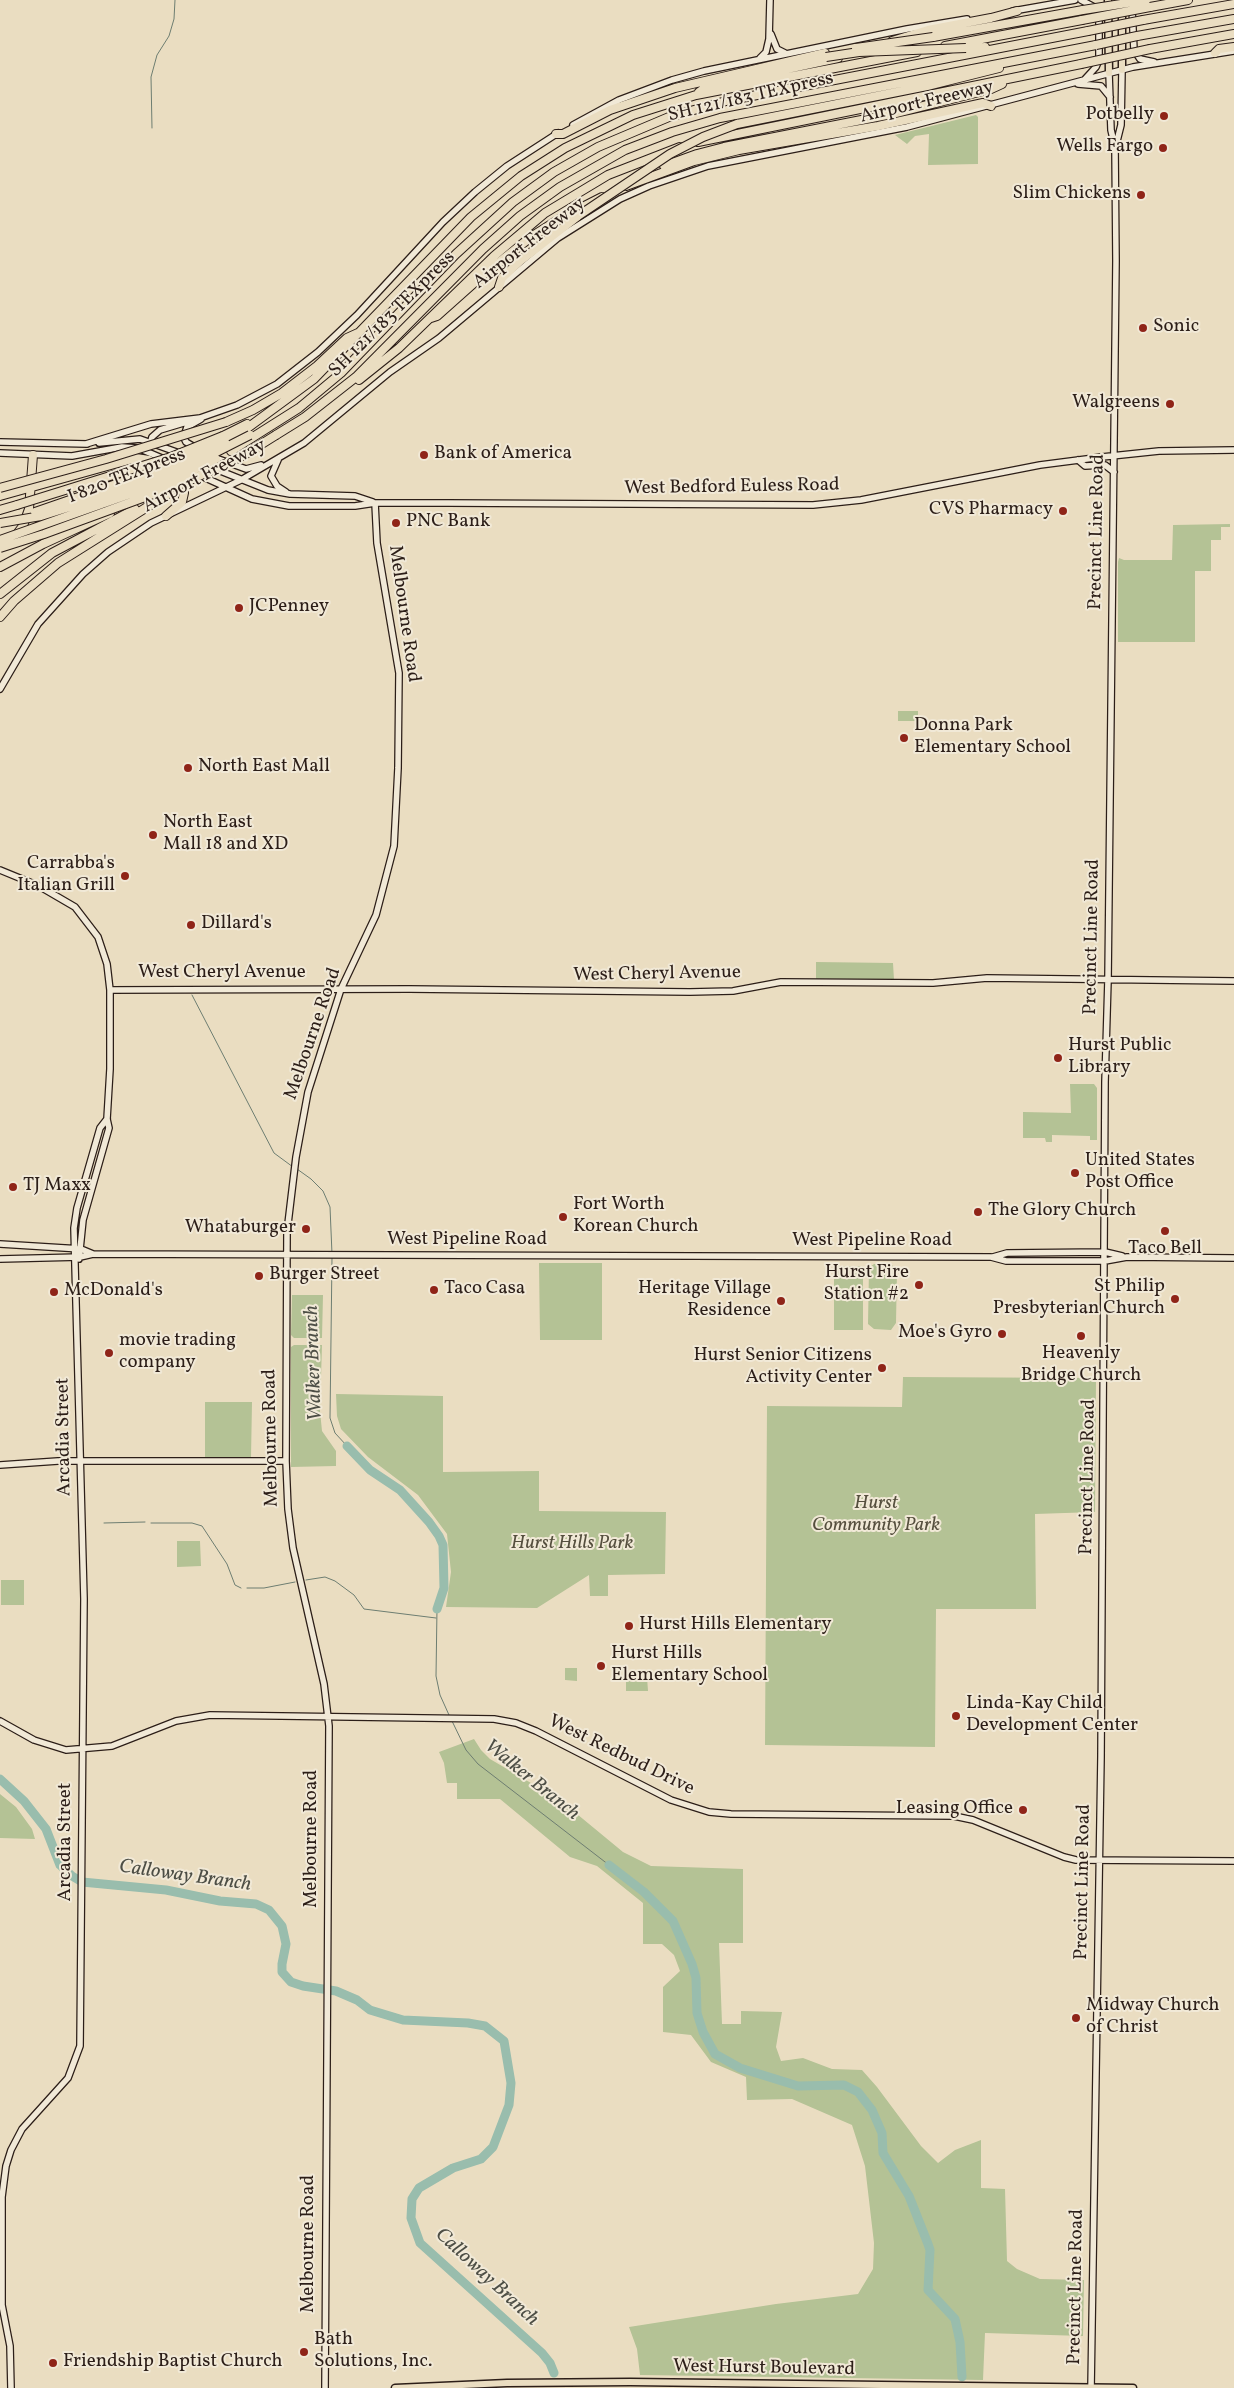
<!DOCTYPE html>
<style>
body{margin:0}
canvas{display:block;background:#eaddc1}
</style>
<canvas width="1234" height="2388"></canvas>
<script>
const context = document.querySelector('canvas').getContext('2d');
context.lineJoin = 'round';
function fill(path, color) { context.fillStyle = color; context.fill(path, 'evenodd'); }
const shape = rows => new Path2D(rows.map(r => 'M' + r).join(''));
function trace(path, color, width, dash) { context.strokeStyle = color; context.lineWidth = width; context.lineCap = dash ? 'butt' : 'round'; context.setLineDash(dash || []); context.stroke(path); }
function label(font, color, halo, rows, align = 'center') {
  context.font = font + ' Vollkorn,serif'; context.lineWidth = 4; context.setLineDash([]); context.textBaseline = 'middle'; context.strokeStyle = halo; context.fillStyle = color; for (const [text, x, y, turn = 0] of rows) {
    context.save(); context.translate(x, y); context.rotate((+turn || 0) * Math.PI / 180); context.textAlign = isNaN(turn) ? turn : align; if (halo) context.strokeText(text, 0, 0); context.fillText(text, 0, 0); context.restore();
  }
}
fill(shape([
 [976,115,978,117,978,164,928,165,929,134,915,136,907,144,895,135],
 [1230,524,1230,527,1221,527,1221,540,1211,540,1211,571,1195,571,1195,642,1118,642,1118,562,1119,558,1124,560,1172,560,1173,525],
 [898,711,918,711,918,721,898,721],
 [816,962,893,963,894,980,816,979],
 [1070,1084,1094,1084,1097,1088,1097,1140,1090,1140,1090,1136,1052,1135,1052,1142,1046,1142,1045,1138,1023,1138,1023,1112,1071,1113],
 [539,1263,602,1263,602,1340,540,1340],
 [874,1264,891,1264,897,1270,896,1323,891,1330,874,1329,868,1324,869,1268],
 [834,1266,863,1266,863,1330,834,1330],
 [292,1295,323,1295,322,1338,294,1338,291,1335],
 [294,1345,322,1345,320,1411,322,1431,336,1451,336,1466,291,1467,291,1347],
 [903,1377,1096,1378,1095,1512,1035,1514,1036,1609,936,1609,935,1747,765,1745,767,1406,902,1407],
 [336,1394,443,1396,443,1472,539,1471,539,1511,666,1512,665,1574,608,1575,608,1596,590,1596,589,1575,537,1608,446,1607,451,1572,447,1534,418,1495,368,1457,341,1429,337,1416],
 [205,1402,252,1402,251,1458,205,1457],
 [177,1541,200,1541,201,1566,177,1567],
 [1,1580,24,1580,24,1605,1,1605],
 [565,1668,577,1668,577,1681,565,1680],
 [626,1677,647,1677,648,1691,626,1691],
 [474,1739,481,1750,490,1759,560,1800,623,1852,651,1866,743,1869,743,1943,719,1943,722,2024,741,2024,741,2011,782,2012,776,2047,781,2061,803,2058,832,2069,862,2070,877,2087,921,2146,938,2163,955,2150,981,2140,981,2188,1005,2189,1007,2261,1017,2269,1040,2279,1084,2280,1083,2336,985,2333,983,2380,640,2375,637,2349,629,2327,776,2304,858,2294,873,2269,874,2243,865,2166,852,2125,792,2099,747,2100,746,2077,711,2062,691,2035,663,2032,663,1987,680,1971,674,1955,662,1944,643,1944,643,1903,597,1866,570,1857,500,1799,457,1799,457,1783,447,1783,444,1763,439,1752],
 [0,1794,16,1807,32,1829,35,1839,0,1838]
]), '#b4c295');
trace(shape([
 [152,128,151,77,157,55,169,36,174,19,175,0],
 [192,995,274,1153,293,1167],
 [297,1169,311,1179,323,1191,330,1207,332,1254],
 [332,1258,330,1418,335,1433,347,1446],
 [104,1523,145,1522],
 [151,1523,192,1523,202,1526,227,1564,235,1585,241,1588],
 [306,1580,325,1577,335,1581,354,1595,364,1609,436,1618],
 [247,1588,264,1588,295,1582],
 [437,1609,436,1676,440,1695,449,1715],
 [452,1721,466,1750,478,1764,609,1865]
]), '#6d7d71', 1);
trace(shape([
 [347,1446,370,1470,400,1490,429,1522,439,1536,443,1545,444,1588,437,1609],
 [0,1779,24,1801,46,1829,60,1865,72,1876,82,1882,166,1890,220,1901,256,1904,269,1910,282,1926,286,1944,282,1964,282,1972,291,1982,303,1986,336,1991,357,2000,370,2010,403,2020,468,2023,485,2026,504,2041,511,2083,509,2105,493,2147,481,2159,453,2168,419,2188,412,2199,411,2218,420,2243,542,2353,550,2363,554,2373],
 [609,1865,644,1892,673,1921,692,1964,696,1978,697,2013,703,2032,715,2054,740,2068,798,2086,844,2085,858,2092,872,2110,882,2133,883,2153,909,2196,928,2244,930,2250,928,2290,955,2319,960,2342,962,2377]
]), '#99bdad', 9);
const secondary = shape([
 [1081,0,1096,8,1099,14,1099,60,1096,67,1085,79],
 [1132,9,1134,50,1140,59,1154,62],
 [1013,11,1075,0],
 [771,34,777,49,785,53],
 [760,58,766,52,769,39,770,0],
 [1078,84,1101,86,1110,97],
 [573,125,619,100,672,80,704,71,907,29,967,19],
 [1116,145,1121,125,1122,70],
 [0,442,87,444],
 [99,443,140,439,182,454],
 [86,444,151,424,200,418,237,405,277,384,318,352,357,315,443,222,475,192,507,166,558,133],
 [150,445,152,437,160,430,190,421],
 [196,448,186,442,184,438,185,433,187,427,201,419],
 [0,453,72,456,122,447,138,448,164,459],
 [213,457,246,469,261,465],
 [278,460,271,476,277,486,286,492],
 [1078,460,1085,466,1105,465,1114,472],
 [213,468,268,490,290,494,355,496,373,502],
 [188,470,252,499,289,506,355,506,375,503,448,503,813,505,861,500,1040,465,1102,457,1159,451,1234,450],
 [0,689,38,624,83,574,108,552,151,523,241,480,304,443,390,372,439,338,558,238,620,199,649,186,708,166,907,127,1133,67,1234,51],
 [0,870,39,886,75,907,98,937,107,964,110,990,110,1069,107,1119,109,1128,83,1220,79,1259],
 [110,990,409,989,690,992,733,991,781,982,933,983,987,978,1234,981],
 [0,1244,81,1249,93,1254],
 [993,1257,1007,1253,1105,1252,1122,1256],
 [0,1259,80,1257,93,1254,991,1257,1006,1261,1105,1261,1127,1257,1234,1258],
 [0,1465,58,1461,286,1461],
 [0,1721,34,1740,66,1750,112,1746,176,1721,210,1715,494,1719,516,1723,536,1731,671,1800,709,1812,731,1814,954,1816,973,1820,1064,1857,1076,1860,1234,1861],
 [11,2388,10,2346,2,2305,2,2197,6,2166,11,2150,22,2129,68,2078,80,2046,84,1599,74,1228,77,1208,100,1128,107,1119],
 [325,2388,329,1726,324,1684,293,1548,288,1509,286,1461,287,1232,296,1157,308,1092,341,989,376,915,394,846,398,768,399,673,377,543,375,503],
 [1091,2388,1101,1757,1105,1082,1108,980,1116,261,1115,147,1111,130,1109,73]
]);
const primary = shape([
 [1108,0,1109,73],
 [1122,70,1122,0],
 [395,2388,507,2383,630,2382,1133,2388]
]);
const highway = shape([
 [1150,7,1188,0],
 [1143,20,1234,4],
 [1137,36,1234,19],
 [933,37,1083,10],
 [892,41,928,30,991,18,1017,11],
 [945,46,1082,20],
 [966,48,985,47],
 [1150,49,1234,34],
 [1215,53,1219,49,1234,47],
 [699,92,708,86,838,58],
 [737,124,927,86,999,68],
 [556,134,563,134,610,110,675,88,825,53],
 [698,142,1081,64],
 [664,166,697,154,724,147,892,114,991,89,1002,84],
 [626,186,694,161,739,150,878,126,983,103,991,106],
 [499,287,502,278,520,261,578,216],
 [431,318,437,316,483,275,531,237,561,218,602,197],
 [359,380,399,348,494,256,545,213,608,175,680,147],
 [226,422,253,410,282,393,317,366,347,338,358,333],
 [276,435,305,417,356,377,483,249,520,216,560,187,625,150,672,132,720,118,1096,45],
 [223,436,247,424],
 [225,442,242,432,314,379,471,217,521,176,565,148,633,115,696,95,917,52],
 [231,451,299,408,341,373,456,254,513,202,554,172,598,147,669,117,726,101,1088,31],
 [0,496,136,458,149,460,165,472],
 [0,510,17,505],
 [166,516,182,502,184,493,181,485,176,481],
 [0,545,17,534,23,526,29,509,33,455],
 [0,567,43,544,110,513],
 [0,594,52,553,135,509],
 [0,617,14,601,58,563,171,492]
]);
trace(secondary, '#2c1e18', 8);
trace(primary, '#2c1e18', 9);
trace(highway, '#2c1e18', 10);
trace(secondary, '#f1e9d7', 5.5);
trace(primary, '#eaddc1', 6);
trace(highway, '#eaddc1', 8);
const highwayBridge = shape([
 [1083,10,1146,0],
 [1082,20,1150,7],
 [1088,31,1143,20],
 [1096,45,1137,36],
 [856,48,933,37],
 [826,57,859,52,966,48],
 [1081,64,1150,49],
 [578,216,670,154,703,137,737,124],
 [0,488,106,459,226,422],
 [17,505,171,457,223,436],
 [35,512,177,463,225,442],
 [0,523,41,516,101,497,193,464,250,435],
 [0,540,178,477,216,459],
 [0,548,44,534,186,482,244,455,276,435]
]);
trace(highwayBridge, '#2c1e18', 10, []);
trace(highwayBridge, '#eaddc1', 8);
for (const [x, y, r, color] of [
 [1164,116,5,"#8f2418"],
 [1163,148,5,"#8f2418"],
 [1141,195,5,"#8f2418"],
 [1143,328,5,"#8f2418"],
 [1170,404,5,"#8f2418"],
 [424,455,5,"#8f2418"],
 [1063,511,5,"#8f2418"],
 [396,523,5,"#8f2418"],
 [239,608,5,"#8f2418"],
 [904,738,5,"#8f2418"],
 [188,768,5,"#8f2418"],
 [153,835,5,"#8f2418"],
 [125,876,5,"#8f2418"],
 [191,925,5,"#8f2418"],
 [1058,1058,5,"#8f2418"],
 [1075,1173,5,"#8f2418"],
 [13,1187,5,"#8f2418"],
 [978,1212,5,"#8f2418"],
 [563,1217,5,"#8f2418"],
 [306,1229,5,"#8f2418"],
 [1165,1231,5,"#8f2418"],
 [259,1276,5,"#8f2418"],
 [919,1285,5,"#8f2418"],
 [434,1290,5,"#8f2418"],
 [54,1292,5,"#8f2418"],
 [1175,1299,5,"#8f2418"],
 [781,1301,5,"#8f2418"],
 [1002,1334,5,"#8f2418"],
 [1081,1336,5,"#8f2418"],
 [109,1353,5,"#8f2418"],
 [882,1368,5,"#8f2418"],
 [629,1626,5,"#8f2418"],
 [601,1666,5,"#8f2418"],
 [956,1716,5,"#8f2418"],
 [1023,1810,5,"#8f2418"],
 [1076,2018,5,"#8f2418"],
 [304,2352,5,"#8f2418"],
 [53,2363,5,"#8f2418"]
]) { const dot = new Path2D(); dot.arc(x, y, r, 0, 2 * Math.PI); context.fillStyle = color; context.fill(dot); trace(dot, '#f1e9d7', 2); }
label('19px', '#2c1e18', '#f1e9d7', [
 ["SH 121/183 TEXpress",751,98,-13],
 ["Airport Freeway",927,103,-13],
 ["Airport Freeway",530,244,-38],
 ["SH 121/183 TEXpress",393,315,-45],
 ["I 820 TEXpress",127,477,-21],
 ["Airport Freeway",205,477,-28],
 ["West Bedford Euless Road",732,488,-1],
 ["Precinct Line Road",1098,532,-89],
 ["Melbourne Road",403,614,82],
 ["Precinct Line Road",1093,937,-89],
 ["West Cheryl Avenue",222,974],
 ["West Cheryl Avenue",657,975,-1],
 ["Melbourne Road",314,1034,-71],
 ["West Pipeline Road",467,1241],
 ["West Pipeline Road",872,1242],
 ["Arcadia Street",65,1437,-91],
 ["Melbourne Road",272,1438,-91],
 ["Precinct Line Road",1089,1477,-89],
 ["West Redbud Drive",621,1756,26],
 ["Melbourne Road",313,1839,-90],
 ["Arcadia Street",67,1842,-90],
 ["Precinct Line Road",1084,1882,-89],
 ["Melbourne Road",310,2244,-90],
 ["Precinct Line Road",1077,2287,-89],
 ["West Hurst Boulevard",764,2369,1]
]);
label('19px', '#2c1e18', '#f1e9d7', [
 ["Potbelly",1154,116,"right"],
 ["Wells Fargo",1153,148,"right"],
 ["Slim Chickens",1131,195,"right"],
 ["Sonic",1153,328],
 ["Walgreens",1160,404,"right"],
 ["Bank of America",434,455],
 ["CVS Pharmacy",1053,511,"right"],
 ["PNC Bank",406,523],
 ["JCPenney",249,608],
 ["Donna Park",914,727],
 ["Elementary School",914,749],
 ["North East Mall",198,768],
 ["North East",163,824],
 ["Mall 18 and XD",163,846],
 ["Carrabba's",115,865,"right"],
 ["Italian Grill",115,887,"right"],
 ["Dillard's",201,925],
 ["Hurst Public",1068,1047],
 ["Library",1068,1069],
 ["United States",1085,1162],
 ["Post Office",1085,1184],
 ["TJ Maxx",23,1187],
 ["Fort Worth",573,1206],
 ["Korean Church",573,1228],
 ["The Glory Church",988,1212],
 ["Whataburger",296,1229,"right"],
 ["Taco Bell",1165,1250,"center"],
 ["Hurst Fire",909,1274,"right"],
 ["Station #2",909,1296,"right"],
 ["Burger Street",269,1276],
 ["St Philip",1165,1288,"right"],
 ["Presbyterian Church",1165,1310,"right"],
 ["Taco Casa",444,1290],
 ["Heritage Village",771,1290,"right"],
 ["Residence",771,1312,"right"],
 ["McDonald's",64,1292],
 ["Moe's Gyro",992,1334,"right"],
 ["movie trading",119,1342],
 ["company",119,1364],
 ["Heavenly",1081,1355,"center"],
 ["Bridge Church",1081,1377,"center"],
 ["Hurst Senior Citizens",872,1357,"right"],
 ["Activity Center",872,1379,"right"],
 ["Hurst Hills Elementary",639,1626],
 ["Hurst Hills",611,1655],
 ["Elementary School",611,1677],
 ["Linda-Kay Child",966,1705],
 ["Development Center",966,1727],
 ["Leasing Office",1013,1810,"right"],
 ["Midway Church",1086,2007],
 ["of Christ",1086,2029],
 ["Bath",314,2341],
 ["Solutions, Inc.",314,2363],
 ["Friendship Baptist Church",63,2363]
], 'left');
label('italic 19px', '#554f3e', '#f1e9d7', [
 ["Hurst",876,1505],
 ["Community Park",876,1527],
 ["Hurst Hills Park",572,1545]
]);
label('italic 20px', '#4d4e45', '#f1e9d7', [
 ["Walker Branch",315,1363,-92],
 ["Walker Branch",531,1781,39],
 ["Calloway Branch",185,1877,8],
 ["Calloway Branch",486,2278,43]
]);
</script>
